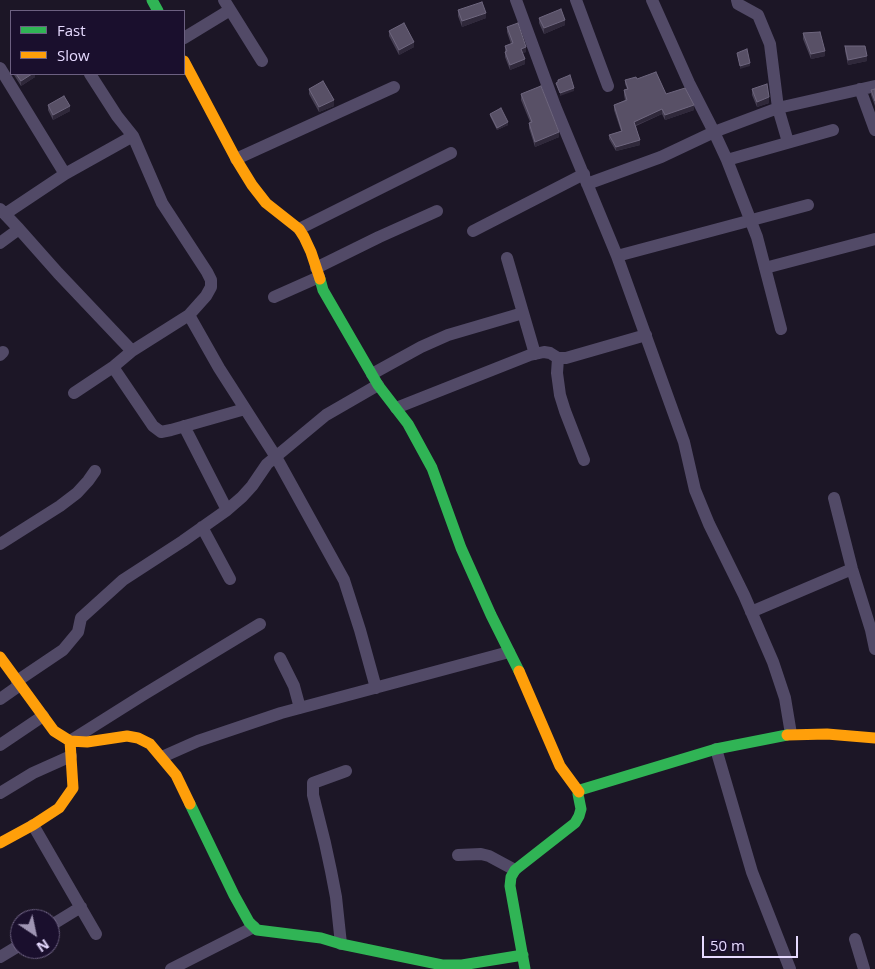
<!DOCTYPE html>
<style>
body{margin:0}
#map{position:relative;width:875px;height:969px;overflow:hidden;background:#1c1626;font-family:"Open Sans",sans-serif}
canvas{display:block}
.legend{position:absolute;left:10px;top:10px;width:175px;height:65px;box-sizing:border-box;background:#1a0f2d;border:1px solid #6c6081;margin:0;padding:6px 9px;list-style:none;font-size:15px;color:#e6daff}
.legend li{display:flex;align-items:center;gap:10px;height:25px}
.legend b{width:25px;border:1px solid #6c6081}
.north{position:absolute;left:10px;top:909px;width:50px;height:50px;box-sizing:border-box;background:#1a0f2d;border:1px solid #6c6081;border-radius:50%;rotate:146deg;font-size:14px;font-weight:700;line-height:20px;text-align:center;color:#e6daff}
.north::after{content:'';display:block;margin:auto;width:18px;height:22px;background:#9f95b3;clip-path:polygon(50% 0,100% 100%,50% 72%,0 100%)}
.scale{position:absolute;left:702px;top:936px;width:96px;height:22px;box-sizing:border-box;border:2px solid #e6daff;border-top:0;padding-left:6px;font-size:15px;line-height:18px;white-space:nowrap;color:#e6daff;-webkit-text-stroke:4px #1a0f2d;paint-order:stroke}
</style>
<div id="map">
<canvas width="875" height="969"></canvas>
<ul class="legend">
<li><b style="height:6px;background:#30b455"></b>Fast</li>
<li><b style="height:6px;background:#ff9f0a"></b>Slow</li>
</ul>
<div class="north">N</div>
<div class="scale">50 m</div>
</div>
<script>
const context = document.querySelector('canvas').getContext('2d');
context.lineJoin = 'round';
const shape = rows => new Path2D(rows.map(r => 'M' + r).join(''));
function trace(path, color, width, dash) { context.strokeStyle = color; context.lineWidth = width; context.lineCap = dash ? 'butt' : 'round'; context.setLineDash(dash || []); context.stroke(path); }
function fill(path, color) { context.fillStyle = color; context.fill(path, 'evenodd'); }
trace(shape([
 [224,0,262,61],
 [516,0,555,106,617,256,684,442,695,490,709,524,744,595,773,662,785,698,791,734],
 [576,0,608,86],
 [652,0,689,83,714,132,778,108,788,142],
 [737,0,738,4,758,15,770,44,778,108,875,86],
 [184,38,230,10],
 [0,68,65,174],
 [90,74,117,116,133,136,162,203,207,272,211,280,211,287,206,296,189,315],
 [860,89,875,130],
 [236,159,394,87],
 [727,160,833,130],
 [587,184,661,157,714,132,727,160,757,237,781,329],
 [0,209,19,229,58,273,132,351,189,315,219,368,276,457,344,580,360,630,376,688],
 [5,214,65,174,133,136],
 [299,229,451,153],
 [473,231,584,174],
 [0,243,19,229],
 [617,256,808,205],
 [507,258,535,354],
 [316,268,379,237,437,211],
 [765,268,875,239],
 [274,297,319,277],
 [0,355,3,352],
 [558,358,557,373,560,395,565,411,584,460],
 [113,367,153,426,161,432,171,430,245,409],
 [372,374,421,347,448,335,523,313],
 [74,393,113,367,132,351],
 [396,408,530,355,544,352,550,353,558,358,566,358,646,335],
 [184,426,227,510],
 [834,498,852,569,871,630,875,649],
 [202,527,230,579],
 [0,544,60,506,77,493,88,481,95,471],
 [751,612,852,569],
 [280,658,294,686,300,708],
 [17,681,63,650,78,632,81,618,123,580,183,541,227,510,242,497,252,486,267,464,326,415,378,385],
 [0,699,20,685],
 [70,741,143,695,260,624],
 [0,745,43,716],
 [716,749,752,872,790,969],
 [162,757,198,741,281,713,509,652],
 [0,793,33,773,71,756],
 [33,825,96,934],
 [458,855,481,854,489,856,515,870],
 [50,926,81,907],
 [855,939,864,969],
 [341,944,336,897,331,871,325,843,313,795,313,783,346,771],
 [0,957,20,945],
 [171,969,254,927]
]), '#524a67', 12);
trace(shape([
 [152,0,158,11],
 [320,279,323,290,378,385,408,424,432,468,461,548,491,615,519,671],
 [190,804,234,895,249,922,257,930,321,938,341,944,442,965,462,965,523,955],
 [525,969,510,886,511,877,515,870,575,823,579,816,581,809,578,794,580,790,716,749,787,735]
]), '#30b455', 11);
trace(shape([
 [184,61,236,159,252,185,266,203,299,229,304,237,311,252,320,279],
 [0,657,54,731,70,741,87,742,127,736,138,738,150,744,176,775,190,804],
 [519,671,560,766,579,792],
 [787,735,827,734,875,738],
 [0,843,33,825,59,808,73,788,70,741]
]), '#ff9f0a', 11);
fill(shape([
 [458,10,486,18,462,27,458,16],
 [539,18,565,25,544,34,539,23],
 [507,27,526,52,522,53,525,64,510,70,505,57,505,46,511,44,507,32],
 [389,31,414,47,399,55,389,36],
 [803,33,825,56,811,59,803,39],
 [845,46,867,61,848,65,845,51],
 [14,74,35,74,35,77,21,86,14,75],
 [637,79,694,110,665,120,662,114,636,126,640,145,616,151,609,139,609,135,621,131,614,110,614,105,625,100,624,95,624,90,627,89,625,84,625,80],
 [309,89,334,106,319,112,309,94],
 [752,89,769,103,757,107,752,95],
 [875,89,875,106,871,95,871,90],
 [521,94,559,137,535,147,529,128,529,123,530,122,521,100],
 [48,105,70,111,53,120,48,110],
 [490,114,508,125,497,130,490,116]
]), '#474054');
fill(shape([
 [486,13,486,18,462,27,462,21],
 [565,20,565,25,544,34,544,28],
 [414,42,414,47,399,55,399,50],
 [526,47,526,52,521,54,521,49],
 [825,51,825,56,811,59,811,54],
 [867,56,867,61,848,65,848,60],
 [525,59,525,64,510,70,510,65],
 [750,63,750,66,740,69,740,66],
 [32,74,35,74,35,77,21,86,21,81],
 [574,88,574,91,560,96,560,93],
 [769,97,769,103,757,107,757,102],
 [334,100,334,106,319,112,319,107],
 [694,105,694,110,665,120,665,115],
 [70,106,70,111,53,120,53,115],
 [662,109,662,114,634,126,634,122],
 [508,122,508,125,497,130,497,128],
 [559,132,559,137,535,147,535,142],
 [640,140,640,145,616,151,616,147]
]), '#2f283a');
const building = shape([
 [482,2,486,13,462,21,458,10,482,2],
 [561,9,565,20,544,28,539,18,561,9],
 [404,23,414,42,399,50,389,31,404,23],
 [518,23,526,47,521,49,525,59,510,65,505,52,507,51,505,46,513,43,507,27,518,23],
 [820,32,825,51,811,54,803,33,820,32],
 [845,46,865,46,867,56,848,60,845,46],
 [747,49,750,63,740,66,737,53,747,49],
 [656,72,666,94,685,88,694,105,665,115,662,109,634,122,640,140,616,147,609,135,622,131,614,105,627,100,624,90,628,89,625,80,636,77,637,79,656,72],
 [16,74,32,74,21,81,16,74],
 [570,75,574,88,560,93,556,83,558,82,558,80,570,75],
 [323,81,334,100,319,107,309,89,323,81],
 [767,84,769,97,757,102,752,89,767,84],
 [541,86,559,132,535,142,529,123,532,122,521,94,541,86],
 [875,89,875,101,871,90,875,89],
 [64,96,70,106,53,115,48,105,64,96],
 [501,108,508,122,497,128,490,114,501,108]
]);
fill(building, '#585066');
trace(building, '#6e667e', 1);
</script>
